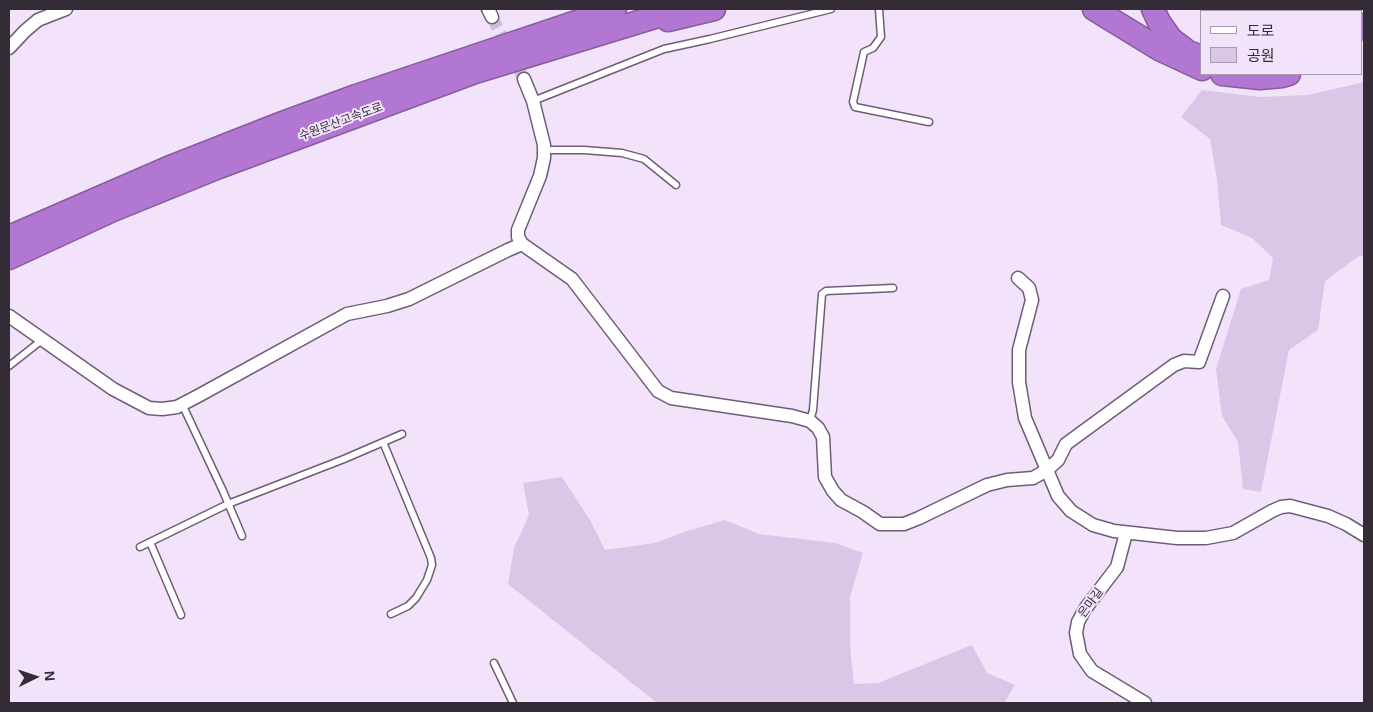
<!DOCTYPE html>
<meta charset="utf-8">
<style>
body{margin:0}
#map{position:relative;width:1373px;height:712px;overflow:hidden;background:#f2e3fb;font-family:Helvetica,"Noto Sans KR",sans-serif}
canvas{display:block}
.frame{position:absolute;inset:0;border:10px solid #332c37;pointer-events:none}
.legend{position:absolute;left:1200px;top:10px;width:162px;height:65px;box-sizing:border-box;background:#f2e3fb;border:1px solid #a69aad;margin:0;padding:6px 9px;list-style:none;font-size:15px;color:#332c37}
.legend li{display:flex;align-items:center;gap:10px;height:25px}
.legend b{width:25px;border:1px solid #a69aad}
.north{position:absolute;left:10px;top:652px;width:50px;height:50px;-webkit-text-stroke:4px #f2e3fb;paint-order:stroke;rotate:86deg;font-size:14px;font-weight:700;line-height:20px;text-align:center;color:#332c37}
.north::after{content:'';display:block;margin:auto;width:18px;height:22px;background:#332c37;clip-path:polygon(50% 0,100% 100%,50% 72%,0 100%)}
</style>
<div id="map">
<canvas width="1373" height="712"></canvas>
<div class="frame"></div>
<ul class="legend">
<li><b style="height:6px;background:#fff"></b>도로</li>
<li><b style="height:14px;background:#dbc6e8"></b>공원</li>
</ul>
<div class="north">N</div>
</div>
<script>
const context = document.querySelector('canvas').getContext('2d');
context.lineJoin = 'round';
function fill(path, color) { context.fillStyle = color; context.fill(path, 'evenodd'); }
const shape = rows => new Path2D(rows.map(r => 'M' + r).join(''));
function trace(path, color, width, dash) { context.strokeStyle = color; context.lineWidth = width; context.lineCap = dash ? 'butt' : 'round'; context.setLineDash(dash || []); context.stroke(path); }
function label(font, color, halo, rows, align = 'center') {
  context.font = font + ' Helvetica,"Noto Sans KR",sans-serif'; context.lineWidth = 4; context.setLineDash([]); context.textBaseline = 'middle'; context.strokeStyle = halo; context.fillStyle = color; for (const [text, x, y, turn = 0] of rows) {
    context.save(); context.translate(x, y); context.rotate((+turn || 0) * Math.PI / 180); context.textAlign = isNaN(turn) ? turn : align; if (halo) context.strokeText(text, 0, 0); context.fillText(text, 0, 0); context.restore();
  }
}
fill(shape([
 [1364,80,1364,256,1359,256,1325,281,1318,330,1289,350,1261,492,1243,489,1238,442,1222,416,1216,369,1241,289,1269,280,1273,258,1252,238,1221,225,1217,179,1210,139,1181,117,1202,90,1260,97,1308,95,1360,83],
 [562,477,590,520,605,550,655,543,687,531,725,520,759,534,835,543,863,553,850,597,850,646,854,684,878,683,972,645,987,673,1015,685,1004,703,657,703,508,584,514,548,529,515,523,483]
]), '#dbc6e8');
trace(shape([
 [492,17,524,79]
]), '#ccbed4', 12, [12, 6]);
const lane = shape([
 [879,9,881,37,873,48,864,52,853,102,855,107,929,122],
 [533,101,664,49,710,39,831,9],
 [544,150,584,150,622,153,644,159,676,185],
 [9,366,42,340],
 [182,404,223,491,242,536],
 [810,421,813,410,822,294,826,291,893,288],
 [383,442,431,558,432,565,427,580,416,598,408,606,391,614],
 [150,542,181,615],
 [140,547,228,504,344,459,402,434],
 [494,663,513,703]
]);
const street = shape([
 [488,9,492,17],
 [9,48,25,31,38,20,66,9],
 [522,244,518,237,518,230,540,176,544,158,544,145,533,101,524,79],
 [1018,278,1029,288,1032,300,1019,350,1019,382,1025,418,1058,496,1071,511,1093,525,1114,531,1177,538,1206,538,1233,533,1272,511,1281,507,1290,506,1328,516,1346,524,1364,535],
 [9,316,113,389,149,408,162,409,177,407,198,396,347,314,387,306,409,299,508,250,522,244,572,279,658,391,671,398,792,416,810,421,818,428,823,437,825,477,833,491,841,500,863,512,880,524,904,524,919,518,987,485,1007,480,1033,478,1047,470,1058,460,1066,444,1174,365,1184,361,1199,362,1223,296],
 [1126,533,1117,567,1085,609,1078,622,1076,633,1080,654,1092,671,1145,703]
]);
const highway = shape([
 [1094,9,1161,50,1202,69],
 [1153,9,1159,22,1171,39,1188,52,1194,54],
 [668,20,714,9],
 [1362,28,1364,25],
 [1222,74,1260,78,1282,76,1289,74],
 [9,237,168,168,280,124,356,96,615,9],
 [9,258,113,210,219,167,475,72,681,9]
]);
trace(lane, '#6e5d77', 9);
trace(street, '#6e5d77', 15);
trace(highway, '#865d9c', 25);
trace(lane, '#fff', 6);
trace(street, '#fff', 12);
trace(highway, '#b277d2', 22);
label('12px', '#332c37', '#f2e3fb', [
 ["수원문산고속도로",341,122,-20],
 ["은마길",1091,603,-54]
]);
</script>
